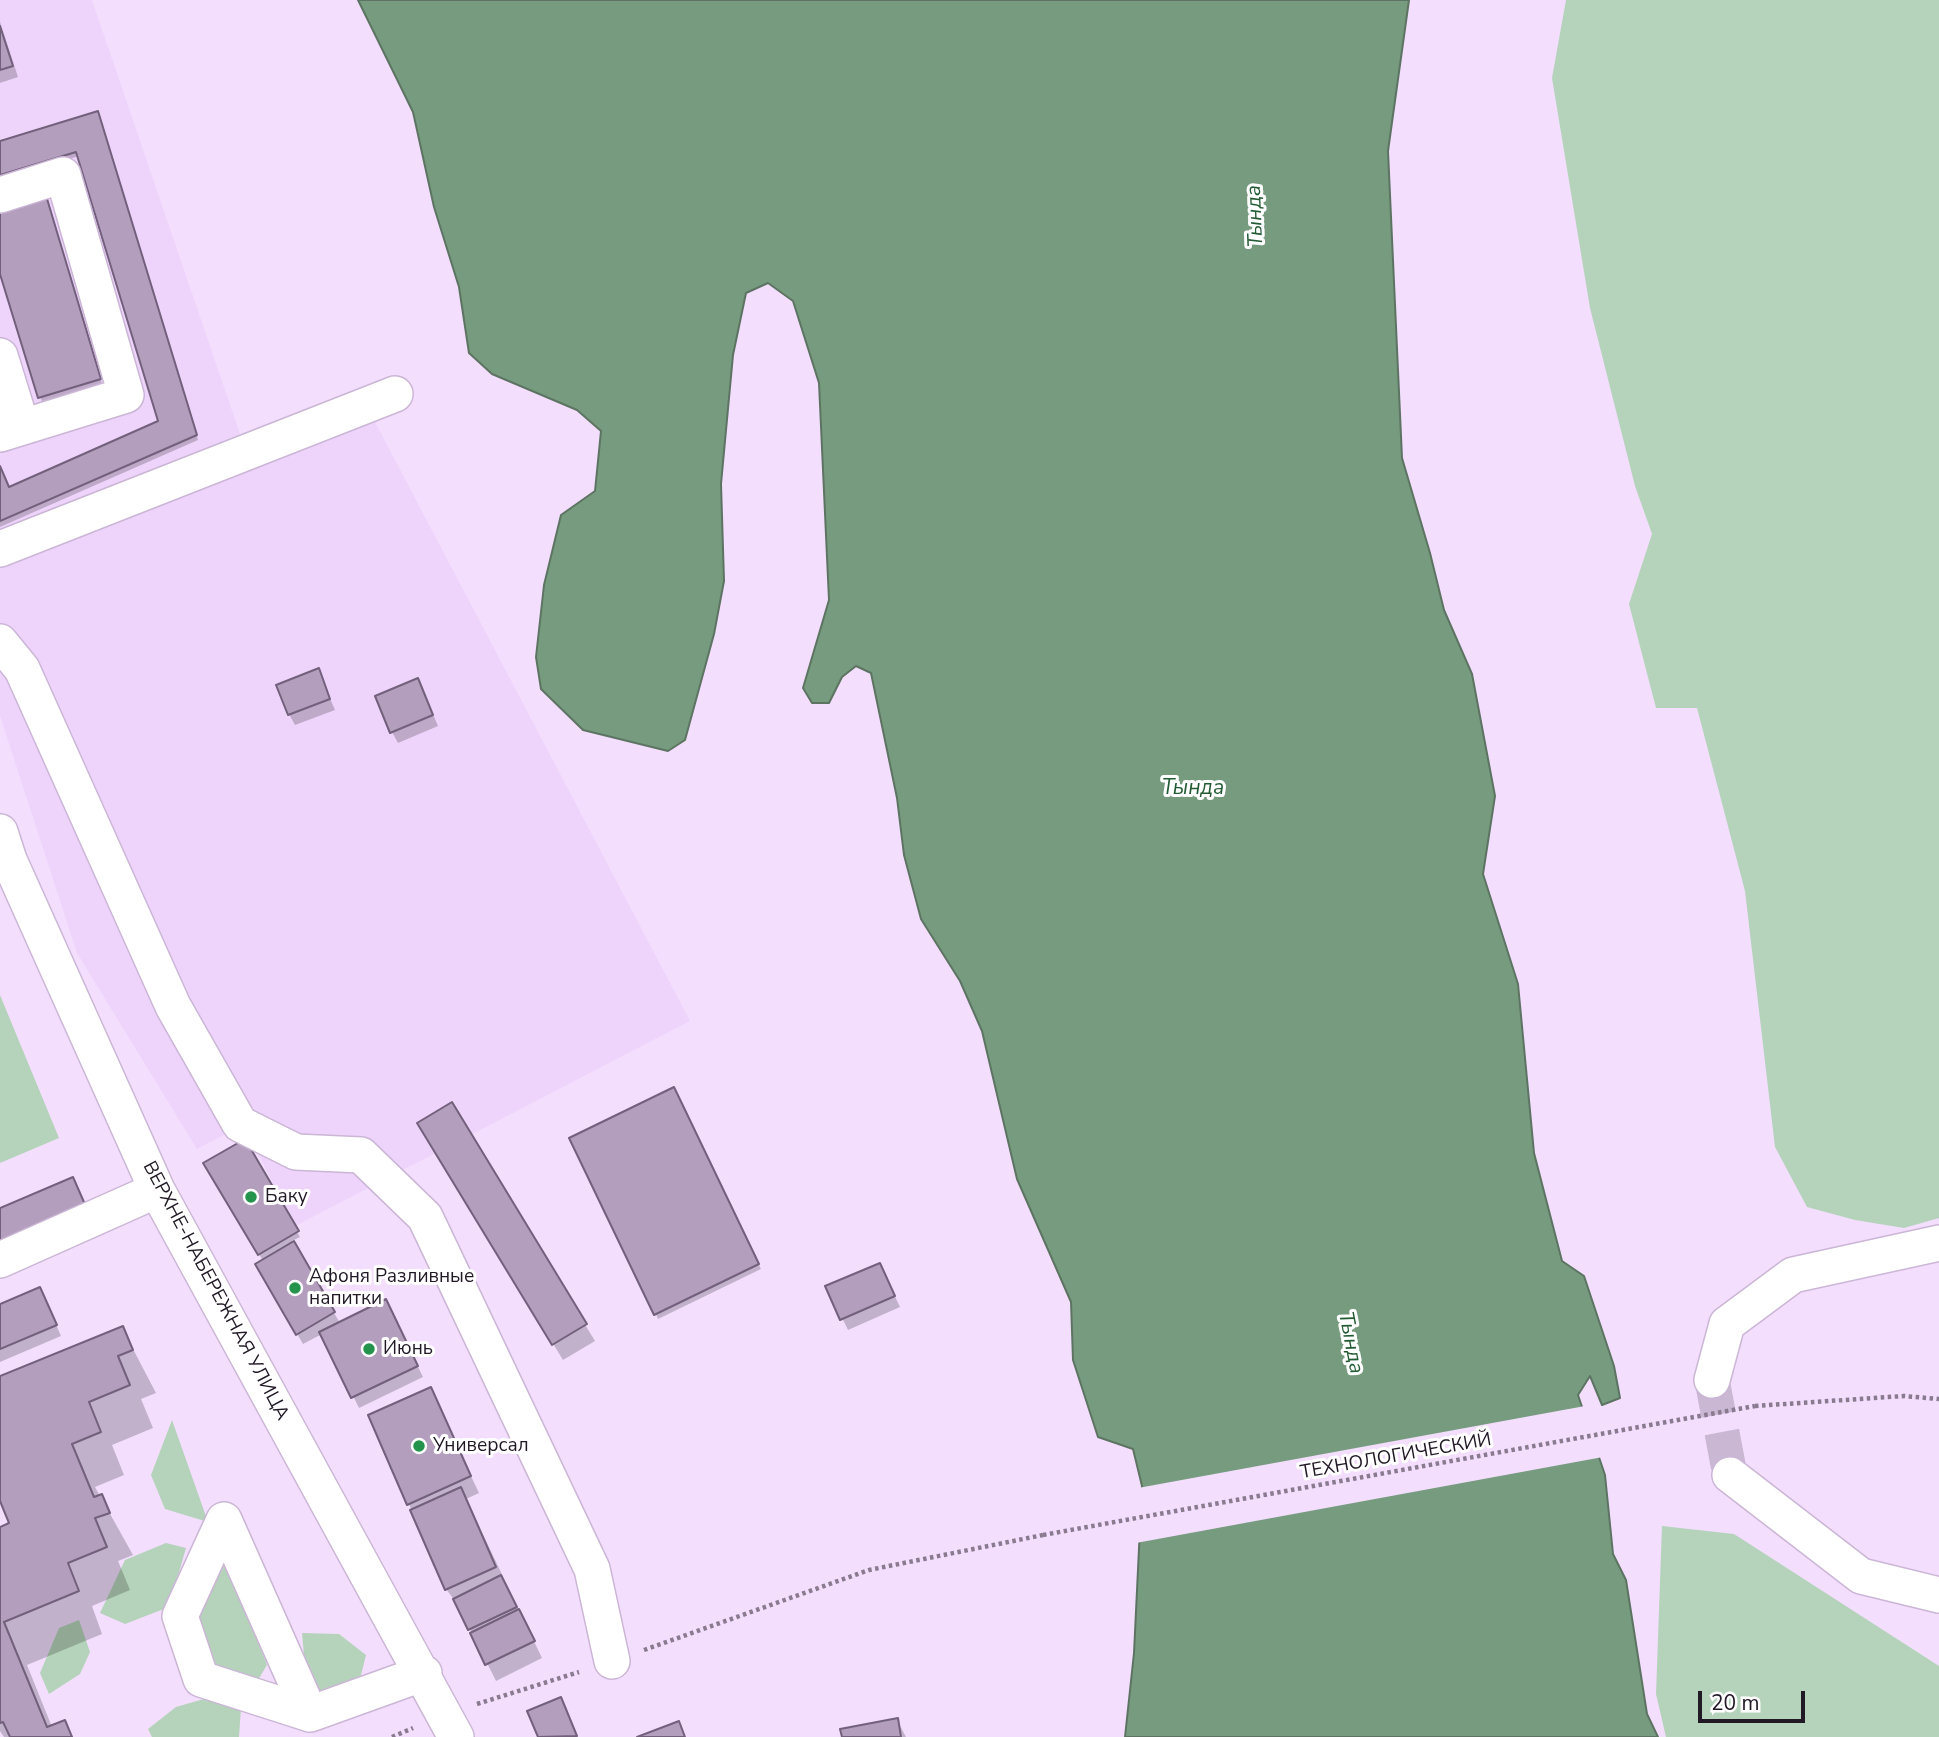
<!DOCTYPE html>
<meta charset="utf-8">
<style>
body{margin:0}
#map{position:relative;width:1939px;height:1737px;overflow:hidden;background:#f3defe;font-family:"Nunito Sans",sans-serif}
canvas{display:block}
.scale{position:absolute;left:1698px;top:1691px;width:107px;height:32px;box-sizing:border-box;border:4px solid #211925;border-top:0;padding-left:9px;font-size:21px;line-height:24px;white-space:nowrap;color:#211925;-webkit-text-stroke:5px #fff;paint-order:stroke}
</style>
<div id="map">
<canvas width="1939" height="1737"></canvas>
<div class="scale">20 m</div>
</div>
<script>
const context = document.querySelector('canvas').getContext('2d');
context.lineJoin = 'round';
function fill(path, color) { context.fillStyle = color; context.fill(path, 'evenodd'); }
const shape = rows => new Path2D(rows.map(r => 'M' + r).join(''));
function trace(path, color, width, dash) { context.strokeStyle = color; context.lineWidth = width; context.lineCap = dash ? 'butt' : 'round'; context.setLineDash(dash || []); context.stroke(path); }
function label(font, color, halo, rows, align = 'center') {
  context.font = font + ' "Nunito Sans",sans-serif'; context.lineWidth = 6; context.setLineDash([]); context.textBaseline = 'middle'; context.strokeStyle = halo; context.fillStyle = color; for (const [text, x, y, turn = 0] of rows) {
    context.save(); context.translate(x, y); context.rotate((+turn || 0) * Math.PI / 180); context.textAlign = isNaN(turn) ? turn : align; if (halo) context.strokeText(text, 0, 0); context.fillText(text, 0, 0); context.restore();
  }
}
fill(shape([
 [0,0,92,0,240,434,0,531],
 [375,422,690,1021,295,1226,243,1125,197,1149,77,953,0,716,0,562]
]), '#eed4fb');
fill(shape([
 [1566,0,1939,0,1939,1218,1904,1228,1855,1220,1807,1207,1775,1147,1745,891,1697,708,1656,708,1629,604,1652,534,1635,486,1590,308,1552,78],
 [0,995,59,1138,0,1163],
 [172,1420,208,1522,165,1509,151,1475],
 [1662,1526,1734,1534,1939,1666,1939,1737,1666,1737,1656,1694],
 [166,1543,186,1548,169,1607,125,1624,100,1613,125,1560],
 [220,1558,230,1566,267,1665,258,1680,204,1663,191,1619],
 [79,1620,90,1652,80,1674,49,1694,40,1673,59,1628],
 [302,1633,339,1634,366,1655,358,1687,317,1702,305,1666],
 [221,1694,241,1708,239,1737,152,1737,148,1729,176,1707]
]), '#b4d3ba');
const water = shape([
 [358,0,1409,0,1388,151,1402,458,1430,553,1444,610,1472,674,1495,796,1483,874,1518,984,1534,1153,1562,1261,1584,1276,1614,1366,1620,1398,1602,1405,1590,1376,1578,1395,1605,1475,1613,1554,1626,1580,1647,1714,1658,1737,1125,1737,1134,1653,1142,1486,1133,1449,1098,1437,1073,1360,1071,1302,1017,1179,982,1031,960,981,921,919,904,855,897,798,871,673,856,666,842,677,829,703,812,703,803,688,829,600,819,383,793,301,768,283,746,293,733,355,721,484,724,581,714,634,685,740,668,751,583,730,541,689,536,657,544,585,561,515,595,491,601,431,577,410,492,374,469,353,459,287,434,207,413,112,358,0]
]);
fill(water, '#779b7e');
trace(water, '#5d7463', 2);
fill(shape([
 [1585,1406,1603,1457,1136,1543,1138,1488]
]), '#f3defe');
fill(shape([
 [0,22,18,77,0,83],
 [98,114,198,440,0,527,0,468,8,489,160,422,79,156,0,180,0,143],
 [47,199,102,384,42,402,0,268],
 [318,671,335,710,295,725,289,714],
 [423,691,438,726,398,743,392,732],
 [676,1094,761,1269,658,1319,656,1314],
 [451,1104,595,1341,563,1360,429,1140],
 [244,1141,300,1237,292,1241,340,1323,391,1312,423,1377,359,1408,322,1334,303,1344,257,1265,263,1261,206,1164],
 [885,1275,900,1307,848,1330,827,1287],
 [45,1299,61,1336,0,1362,0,1306],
 [122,1328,156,1393,141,1399,153,1428,112,1445,124,1475,95,1487,133,1555,118,1561,130,1590,92,1606,102,1634,27,1665,52,1727,64,1722,73,1737,4,1737,0,1731,0,1528,11,1524,0,1497,0,1378],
 [430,1389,479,1493,466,1499,542,1658,496,1681,458,1605,446,1589,409,1504],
 [897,1720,906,1737,843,1737]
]), '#0003');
const building = shape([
 [0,26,13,66,0,70,0,26],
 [98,111,197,435,0,521,0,466,9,487,158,421,76,152,0,175,0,141,98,111],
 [45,192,101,379,38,398,0,274,0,206,45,192],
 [319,668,330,699,288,715,276,685,319,668],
 [418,678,433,715,390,733,375,696,418,678],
 [674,1087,759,1264,654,1315,569,1138,674,1087],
 [452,1102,587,1324,552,1345,417,1123,452,1102],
 [245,1139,299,1231,258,1255,203,1163,245,1139],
 [73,1177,87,1209,0,1247,0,1208,73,1177],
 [294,1241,335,1312,296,1335,255,1264,294,1241],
 [880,1263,895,1296,840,1320,825,1286,880,1263],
 [40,1287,57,1325,0,1349,0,1304,40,1287],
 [386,1299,418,1366,351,1398,319,1332,386,1299],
 [123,1326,133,1350,118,1356,130,1385,89,1402,101,1432,72,1444,94,1497,102,1494,110,1513,95,1518,107,1547,68,1563,79,1591,4,1622,47,1727,65,1720,72,1737,10,1737,3,1722,0,1723,0,1527,9,1523,0,1501,0,1376,123,1326],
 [431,1387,471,1476,407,1505,368,1415,431,1387],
 [461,1487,496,1567,445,1590,410,1510,461,1487],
 [501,1575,517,1607,468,1630,453,1599,501,1575],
 [519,1609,535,1641,485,1665,470,1633,519,1609],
 [561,1697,577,1736,538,1737,527,1711,561,1697],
 [898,1718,901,1737,842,1737,840,1729,898,1718],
 [679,1721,685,1737,637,1737,679,1721]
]);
fill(building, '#b39fbd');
trace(building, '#72607c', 2);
trace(shape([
 [1712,1380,1730,1475]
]), '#c9b7d3', 35, [35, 18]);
const minor = shape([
 [0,195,63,175,126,395,0,434],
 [0,356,22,427],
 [0,549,395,394],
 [0,642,22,669,173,1006,240,1124,296,1152,361,1155,425,1217,592,1569,612,1661],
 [0,832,9,860,157,1190,456,1737],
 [0,1260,157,1190],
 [1712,1380,1727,1324,1793,1275,1939,1243],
 [1730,1475,1861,1576,1939,1595],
 [310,1714,224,1520,180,1616,201,1679,310,1714,424,1673]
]);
trace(minor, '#cbb6d6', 38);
trace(shape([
 [1755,1406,1904,1396,1939,1399],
 [644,1650,869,1570,1043,1535],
 [477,1704,579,1672],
 [392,1737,413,1728]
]), '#897a90', 4.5, [3.5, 3.5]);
trace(minor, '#fff', 35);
trace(shape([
 [1043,1535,1755,1406]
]), '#897a90', 4.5, [3.5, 3.5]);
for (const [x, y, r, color] of [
 [251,1197,7,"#24944d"],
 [295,1288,7,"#24944d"],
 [369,1349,7,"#24944d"],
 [419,1446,7,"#24944d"]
]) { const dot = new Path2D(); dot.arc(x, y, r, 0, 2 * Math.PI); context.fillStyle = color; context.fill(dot); trace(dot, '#fff', 2.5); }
label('19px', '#211925', '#fff', [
 ["Баку",265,1197],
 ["Афоня Разливные",309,1277],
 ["напитки",309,1299],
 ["Июнь",383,1349],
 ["Универсал",433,1446]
], 'left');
label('19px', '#211925', '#fff', [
 ["ВЕРХНЕ-НАБЕРЕЖНАЯ УЛИЦА",215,1291,62],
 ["ТЕХНОЛОГИЧЕСКИЙ",1396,1457,-10]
]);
label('italic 21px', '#235c34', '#fff', [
 ["Тында",1256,216,-92],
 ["Тында",1193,789],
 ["Тында",1350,1343,79]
]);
</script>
